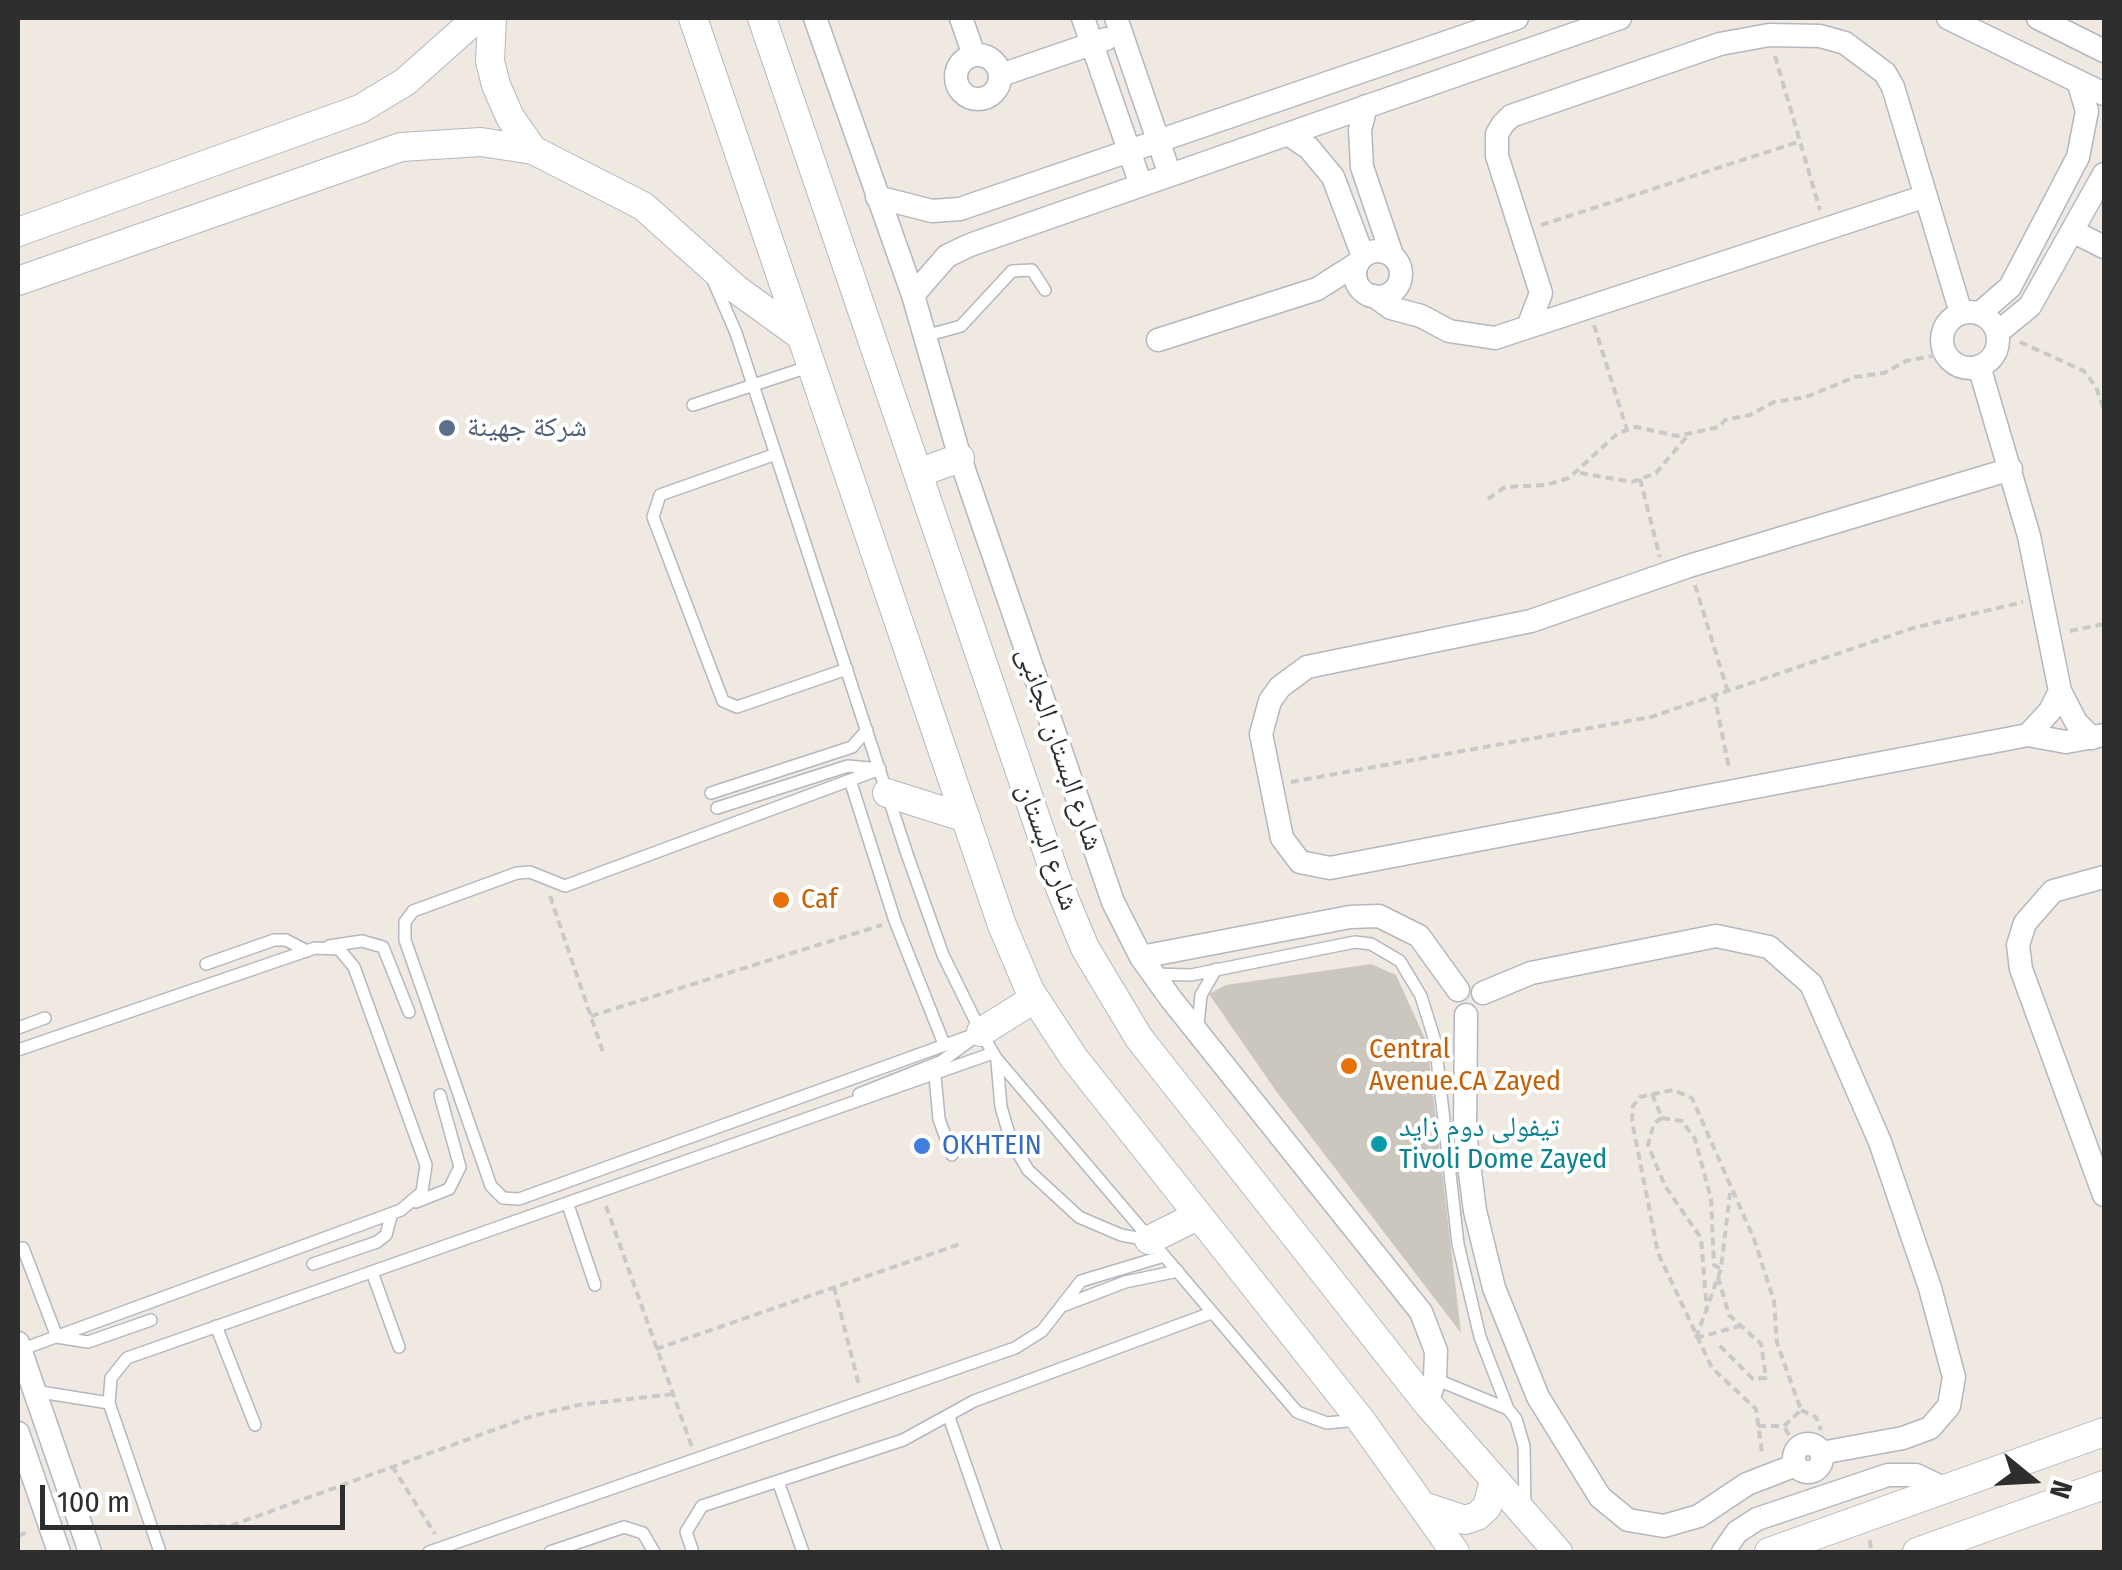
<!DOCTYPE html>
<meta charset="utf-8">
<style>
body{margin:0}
#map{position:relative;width:2122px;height:1570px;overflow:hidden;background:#efe9e1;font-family:"Fira Sans Condensed",sans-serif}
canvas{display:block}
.frame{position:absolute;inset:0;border:20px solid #2e2e2e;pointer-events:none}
.north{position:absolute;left:1982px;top:1430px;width:100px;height:100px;-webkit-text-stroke:8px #fff;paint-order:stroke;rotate:108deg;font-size:28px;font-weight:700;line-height:40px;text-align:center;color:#2e2e2e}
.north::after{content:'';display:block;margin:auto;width:35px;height:45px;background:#2e2e2e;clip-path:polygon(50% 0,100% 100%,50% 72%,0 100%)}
.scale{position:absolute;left:40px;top:1485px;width:305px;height:45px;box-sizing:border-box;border:5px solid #2e2e2e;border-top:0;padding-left:12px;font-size:30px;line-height:35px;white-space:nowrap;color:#2e2e2e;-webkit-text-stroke:8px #fff;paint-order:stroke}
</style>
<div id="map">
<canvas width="2122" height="1570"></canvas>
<div class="frame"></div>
<div class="north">N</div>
<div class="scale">100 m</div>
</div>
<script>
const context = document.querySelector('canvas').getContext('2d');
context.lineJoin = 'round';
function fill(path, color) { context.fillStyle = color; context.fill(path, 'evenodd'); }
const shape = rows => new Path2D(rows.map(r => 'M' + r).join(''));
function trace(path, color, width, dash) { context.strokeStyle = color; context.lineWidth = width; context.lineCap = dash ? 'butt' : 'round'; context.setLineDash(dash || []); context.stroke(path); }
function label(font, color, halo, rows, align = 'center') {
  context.font = font + ' "Fira Sans Condensed","Noto Naskh Arabic",sans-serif'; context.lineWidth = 8; context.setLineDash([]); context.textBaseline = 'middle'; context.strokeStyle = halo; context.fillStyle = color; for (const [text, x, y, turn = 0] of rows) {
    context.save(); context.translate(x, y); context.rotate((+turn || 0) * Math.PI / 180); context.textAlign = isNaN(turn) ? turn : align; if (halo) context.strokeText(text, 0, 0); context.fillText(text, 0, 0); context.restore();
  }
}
fill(shape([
 [1371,964,1396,975,1427,1043,1461,1333,1276,1091,1209,994,1226,985]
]), '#cbc7bf');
const service = shape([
 [713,280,736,333,907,854,943,955,981,1032,996,1058,1297,1412,1327,1423,1357,1420],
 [925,336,961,326,1012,271,1032,270,1045,290],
 [693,405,811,366],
 [776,454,660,495,653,517,723,701,737,707,847,669],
 [880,769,565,886,530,872,517,873,413,911,405,922,405,940,491,1186,503,1198,519,1199,981,1032],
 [850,780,895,921,944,1044],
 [711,793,852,747,867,730],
 [717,808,848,766,880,769],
 [329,946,362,941,383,947,409,1012],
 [206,964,274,940,286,940,307,951],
 [1153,974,1191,975,1355,942,1371,944,1400,961,1421,996,1435,1041,1458,1244,1480,1337,1508,1409],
 [1198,1025,1201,995,1216,969],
 [18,1028,45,1018],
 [18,1050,315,948,339,949,354,967,426,1165,422,1192,401,1210,20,1350],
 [997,1062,1001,1107,1011,1141,1028,1170,1079,1217,1121,1235,1148,1240],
 [935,1076,939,1119,952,1155],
 [859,1094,942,1061,979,1034],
 [416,1202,449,1189,460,1167,440,1095],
 [568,1205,595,1285],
 [23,1248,57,1337,88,1342,151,1320],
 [313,1264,377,1242,386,1235,392,1213],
 [372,1272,399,1347],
 [1065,1305,1125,1282,1178,1271],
 [216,1326,255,1425],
 [1435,1379,1508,1409,1516,1419,1524,1446,1525,1508],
 [34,1391,109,1403],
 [949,1417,996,1552],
 [778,1481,803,1552],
 [160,1552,109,1403,111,1378,127,1358,993,1053],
 [429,1552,1015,1348,1042,1331,1081,1281,1164,1256],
 [550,1552,624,1527,643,1533,654,1552],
 [693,1552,686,1532,702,1506,903,1440,974,1401,1211,1313]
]);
const minor = shape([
 [815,18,913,295,960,458,1113,902,1141,957,1171,999,1421,1312,1436,1351,1435,1379,1427,1403],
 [961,18,974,55],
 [1083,18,1141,185],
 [1116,18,1170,175],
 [1948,18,2104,94],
 [2038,18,2104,51],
 '956 77a22 22 0 1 1 44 0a22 22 0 1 1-44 0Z',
 [1001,75,1106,39],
 [1366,106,1360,130,1362,167,1392,255],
 [1288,134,1309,148,1333,177,1363,256],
 [877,197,932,211,960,209,1517,18],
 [2072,231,2104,247],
 '1355 274a23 23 0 1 1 46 0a23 23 0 1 1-46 0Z',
 [913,295,947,256,970,245,1620,18],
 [1374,296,1391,308,1421,316,1449,331,1495,338,1926,196],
 '1942 340a28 28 0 1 1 56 0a28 28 0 1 1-56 0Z',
 [1980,313,2010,287,2078,157,2087,111,2078,81],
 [1528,327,1541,293,1497,156,1497,134,1503,124,1511,116,1720,44,1769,35,1820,36,1845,43,1885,73,1893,87,1961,313],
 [1997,333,2030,306,2104,174],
 [1158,340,1317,289,1358,263],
 [1979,366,2029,536,2060,691,2076,722,2092,738],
 [2011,469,1689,566,1531,621,1307,667,1280,687,1270,701,1261,734,1282,838,1300,862,1330,868,2028,735,2066,742,2104,735],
 [2028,735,2050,711,2060,691],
 [2104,877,2053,891,2025,923,2018,945,2021,969,2104,1195],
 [1141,957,1350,917,1379,916,1419,936,1458,990],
 [1483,993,1531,973,1716,936,1769,947,1811,984,1880,1142,1930,1288,1954,1377,1949,1406,1930,1428,1903,1438,1821,1453],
 [1466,1015,1465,1133,1475,1211,1494,1288,1538,1397,1600,1497,1628,1520,1664,1526,1699,1516,1747,1484,1796,1465],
 [18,1343,90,1552],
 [18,1433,59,1552],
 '1794 1458a14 14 0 1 1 28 0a14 14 0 1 1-28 0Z',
 [1723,1552,1737,1532,1757,1519,1888,1475,1916,1475,1945,1489]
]);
const tertiary = shape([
 [492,18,490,61,496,85,510,117,533,150],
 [693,18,1002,925,1030,991,1074,1058,1360,1419,1455,1552],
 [762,18,1058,883,1085,948,1139,1038,1427,1403,1558,1552],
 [18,232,360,109,405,82,477,18],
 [18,281,401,147,481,142,533,150,643,206,736,289,801,336],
 [918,473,960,458],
 [887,793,966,818],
 [981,1032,1034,999],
 [1149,1240,1197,1216],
 [1426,1507,1465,1520,1477,1516,1487,1507,1494,1481],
 [1769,1552,2104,1432],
 [1917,1552,2104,1485]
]);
trace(service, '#b4b7c1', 14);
trace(minor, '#b4b7c1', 25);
trace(tertiary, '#b4b7c1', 30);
trace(shape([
 [1775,56,1820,210],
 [1541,225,1798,142],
 [1594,325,1627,430],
 [2020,342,2084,371,2096,387,2104,410],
 [1580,473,1632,482,1656,473,1689,434],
 [1640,479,1660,557],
 [1488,499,1505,487,1546,485,1569,478,1618,433,1636,427,1677,436,1719,427,1725,420,1750,415,1774,402,1806,397,1855,377,1884,373,1906,361,1946,353],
 [1695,585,1727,689],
 [2070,631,2104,624],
 [1714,694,1729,768],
 [1291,782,1651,717,1913,628,2023,602],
 [550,896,603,1052],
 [591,1016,882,925],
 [1652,1094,1662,1118,1654,1123,1648,1145,1665,1186,1701,1238,1707,1312],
 [1662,1118,1682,1121,1695,1139,1711,1199,1714,1265,1721,1269],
 [606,1206,692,1447],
 [1718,1277,1729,1315,1761,1344,1766,1378,1753,1379,1719,1345],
 [834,1287,859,1385],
 [1696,1338,1721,1269,1730,1193],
 [1696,1338,1740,1326],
 [656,1349,960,1244],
 [1801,1410,1816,1417,1821,1430],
 [1758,1426,1784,1426,1801,1410,1777,1343,1774,1301,1754,1239,1692,1098,1673,1090,1640,1097,1633,1106,1632,1121,1658,1253,1712,1368,1756,1409,1762,1453],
 [1785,1428,1795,1446],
 [392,1466,435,1534],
 [166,1527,230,1526,532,1416,579,1405,673,1394],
 [18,1536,30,1531],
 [1870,1540,1871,1552],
 [18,1549,19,1552]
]), '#c9c9c9', 4, [8, 5]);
trace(service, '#fff', 11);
trace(minor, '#fff', 22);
trace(tertiary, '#fff', 28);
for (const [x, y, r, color] of [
 [447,428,10,"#5c6f8a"],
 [781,900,10,"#e8710a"],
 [1349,1066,10,"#e8710a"],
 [1379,1144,10,"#0f9aa8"],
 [922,1146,10,"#3f7fe0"]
]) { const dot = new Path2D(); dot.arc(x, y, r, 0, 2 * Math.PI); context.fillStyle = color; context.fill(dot); trace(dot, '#fff', 4); }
label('28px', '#4e5e75', '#fff', [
 ["شركة جهينة",467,428]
], 'left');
label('28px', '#2e2e2e', '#fff', [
 ["شارع البستان الجانبى",1059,749,71],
 ["شارع البستان",1047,847,70]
]);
label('28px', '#c56008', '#fff', [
 ["Caf",801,900],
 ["Central",1369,1050],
 ["Avenue.CA Zayed",1369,1082]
], 'left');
label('28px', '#0d838f', '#fff', [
 ["تيفولى دوم زايد",1399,1128],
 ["Tivoli Dome Zayed",1399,1160]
], 'left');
label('28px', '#366cbe', '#fff', [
 ["OKHTEIN",942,1146]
], 'left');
</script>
